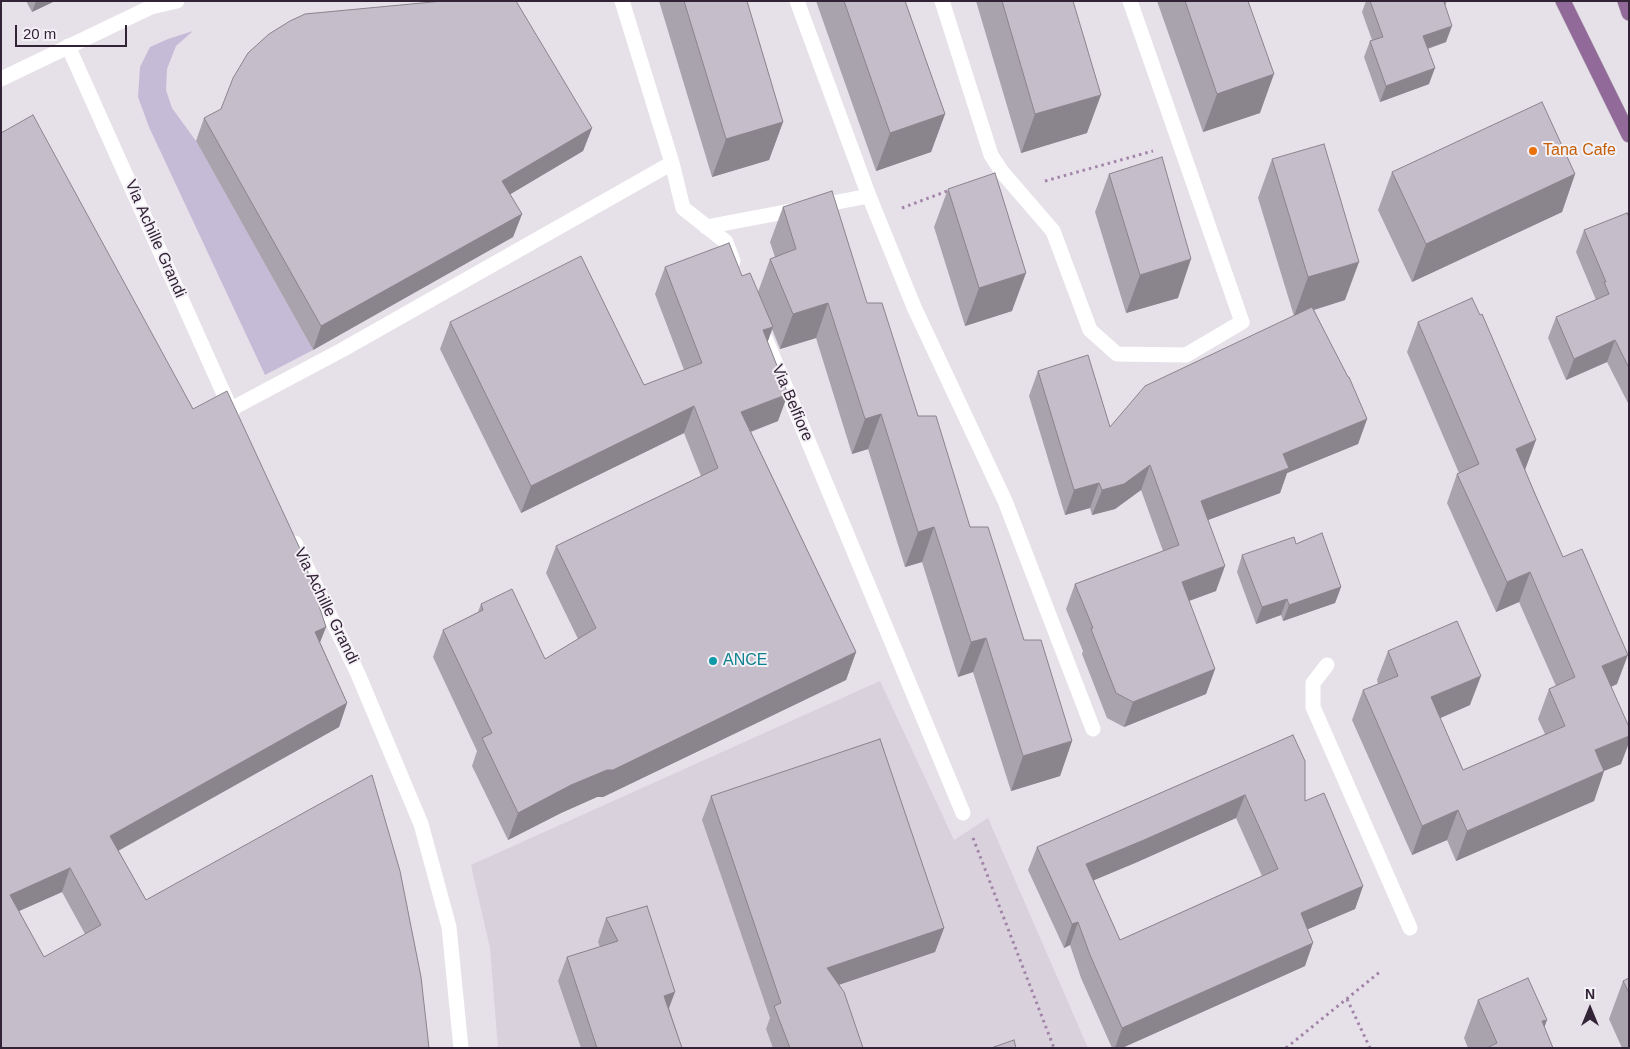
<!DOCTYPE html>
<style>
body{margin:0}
#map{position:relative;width:1630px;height:1049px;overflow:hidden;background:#e6e0e9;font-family:Arial,sans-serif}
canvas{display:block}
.frame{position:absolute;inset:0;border:2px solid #332337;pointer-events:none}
.north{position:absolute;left:1565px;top:984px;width:50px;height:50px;-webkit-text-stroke:4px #f3f0f6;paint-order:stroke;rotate:0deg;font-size:14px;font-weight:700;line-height:20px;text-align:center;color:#332337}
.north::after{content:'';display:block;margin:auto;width:18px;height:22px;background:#332337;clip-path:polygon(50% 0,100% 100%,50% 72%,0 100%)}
.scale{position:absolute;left:15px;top:25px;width:112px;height:22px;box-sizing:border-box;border:2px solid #332337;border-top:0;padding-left:6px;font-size:15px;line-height:18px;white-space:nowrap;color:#332337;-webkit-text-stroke:4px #f3f0f6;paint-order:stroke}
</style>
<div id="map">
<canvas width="1630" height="1049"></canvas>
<div class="frame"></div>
<div class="north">N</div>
<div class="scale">20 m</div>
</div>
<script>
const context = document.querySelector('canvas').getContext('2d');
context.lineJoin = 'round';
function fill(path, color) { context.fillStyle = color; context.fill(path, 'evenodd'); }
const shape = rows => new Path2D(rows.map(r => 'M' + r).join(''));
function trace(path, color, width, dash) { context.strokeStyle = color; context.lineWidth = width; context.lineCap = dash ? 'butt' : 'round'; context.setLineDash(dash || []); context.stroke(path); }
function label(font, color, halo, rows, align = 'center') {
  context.font = font + ' Arial,sans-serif'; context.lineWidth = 4; context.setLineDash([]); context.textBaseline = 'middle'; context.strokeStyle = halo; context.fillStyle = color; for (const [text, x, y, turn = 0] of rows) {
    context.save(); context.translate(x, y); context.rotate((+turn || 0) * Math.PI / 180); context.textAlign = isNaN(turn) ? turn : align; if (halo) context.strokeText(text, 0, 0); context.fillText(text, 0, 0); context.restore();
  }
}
fill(shape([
 [880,681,954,840,988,818,1088,1048,498,1048,490,948,471,865]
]), '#d9d1dc');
fill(shape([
 [193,31,176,46,167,69,166,90,172,108,196,141,313,350,265,375,149,127,138,97,140,67,150,47,168,39]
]), '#c6bbd7');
const major = shape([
 [1563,1,1629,135],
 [1625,1,1629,13]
]);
trace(major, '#c2bdc3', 16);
trace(shape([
 [1045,181,1153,151],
 [902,208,950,190],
 [973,838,1054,1048],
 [1347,999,1370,1048],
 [1286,1048,1381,971]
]), '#a184a8', 3, [2.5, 4]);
trace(shape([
 [622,1,672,163,683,208,726,242,733,261],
 [797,1,869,196,914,307,1005,501,1093,729],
 [942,1,991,155,1002,172,1053,231,1090,330,1117,354,1186,355,1242,322,1130,1],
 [68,46,232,412],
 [1,79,151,7,177,1],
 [706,227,869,196],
 [766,340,963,813],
 [231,409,342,350,672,163],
 [295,543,358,674,421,824,449,927,461,1048],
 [1327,665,1313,683,1313,707,1410,928]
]), '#fff', 15);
trace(major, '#926a99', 15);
fill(shape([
 [26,1,55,1,32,12],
 [659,1,747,1,783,122,769,160,712,177],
 [816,1,905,1,945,114,931,152,876,171],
 [976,1,1073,1,1087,133,1021,153],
 [1157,1,1248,1,1260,113,1203,132],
 [1366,1,1447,1,1445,7,1446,42,1428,49,1429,84,1380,102,1364,57,1370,41,1372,40,1362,12],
 [204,118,592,128,583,151,510,194,522,214,513,237,313,350,196,141],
 [1,133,193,409,326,627,320,642,347,703,339,727,118,850,146,900,1,1048],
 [62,892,85,934,44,957,19,911],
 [1272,159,1345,300,1314,310,1367,419,1358,444,1287,473,1280,493,1208,520,1216,591,1189,601,1215,669,1206,694,1124,727,1107,718,1082,654,1083,651,1066,609,1075,584,1163,551,1141,490,1115,509,1092,515,1090,508,1065,515,1029,396,1038,371,1110,427,1294,316,1258,198],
 [1392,172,1575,174,1562,212,1412,282,1378,210],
 [1109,174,1178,298,1126,313,1095,212],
 [948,189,1012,311,965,326,934,227],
 [783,207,867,303,918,416,1072,741,1060,776,1011,791,973,672,958,677,922,562,905,567,868,449,852,454,816,338,780,349,772,329,767,342,778,421,751,432,856,652,846,680,603,797,597,797,561,813,508,840,472,766,477,751,433,657,443,630,478,612,481,604,545,659,578,639,546,573,556,546,701,476,684,433,521,513,440,349,450,322,644,385,684,370,655,294,665,267,742,276,758,292,770,259,775,257,770,242],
 [1629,217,1629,405,1607,362,1566,380,1548,338,1556,317,1596,300,1576,252,1584,230],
 [1418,322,1525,470,1617,684,1611,687,1621,764,1604,771,1594,801,1456,861,1447,840,1412,855,1352,720,1363,690,1378,684,1377,680,1388,651,1470,705,1440,718,1463,770,1545,734,1538,719,1549,689,1556,686,1519,602,1496,612,1447,503,1457,474,1459,473,1407,352],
 [1296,544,1341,587,1335,603,1283,621,1281,615,1256,624,1237,572,1242,555],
 [1293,735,1305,801,1363,886,1355,909,1308,929,1305,966,1122,1048,1112,1048,1081,978,1070,945,1064,948,1028,870,1037,847],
 [1236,818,1262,876,1120,940,1093,880,1135,863],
 [711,796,944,928,935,952,838,985,863,1048,773,1048,766,1029,770,1018,702,820],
 [606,918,669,1008,682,1048,581,1048,558,981,567,957,600,947,598,942],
 [1629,978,1629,1048,1622,1048,1609,1019,1623,981],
 [1478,1000,1544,1027,1553,1048,1468,1048,1464,1038]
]), '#a9a3ad');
fill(shape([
 [36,1,55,1,32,12],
 [1452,26,1446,42,1417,52,1423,36],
 [1435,68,1429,84,1380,102,1386,86],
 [1274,74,1260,113,1203,132,1217,94],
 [1101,95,1087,133,1021,153,1035,114],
 [945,114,931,152,876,171,890,133],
 [783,122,769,160,712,177,726,139],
 [592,128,583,151,494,204,502,181],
 [1575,174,1562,212,1412,282,1426,244],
 [522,214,513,237,313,350,321,326],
 [1191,259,1178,298,1126,313,1140,275],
 [1359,262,1345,300,1294,316,1308,277],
 [1026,273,1012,311,965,326,979,288],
 [828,303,816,338,780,349,793,314],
 [773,327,763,355,763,330],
 [1615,340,1607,362,1566,380,1574,359],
 [788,394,778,421,731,439,741,412],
 [694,406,684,433,521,513,531,486],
 [881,414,868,449,852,454,865,419],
 [1367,419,1358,444,1287,473,1280,493,1192,526,1201,501,1283,454],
 [1536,440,1525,470,1505,478,1516,449],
 [1150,465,1141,490,1115,509,1092,515,1102,490],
 [1099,483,1090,508,1065,515,1074,490],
 [934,527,922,562,905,567,918,532],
 [1225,566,1216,591,1172,607,1182,582],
 [1530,572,1519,602,1496,612,1507,582],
 [1341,587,1335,603,1283,621,1289,605],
 [1287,599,1281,615,1256,624,1262,607],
 [326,627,317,650,315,632],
 [986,638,973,672,958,677,971,642],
 [856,652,846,680,603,797,597,797,561,813,508,840,518,813,571,785,607,770],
 [1628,655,1617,684,1591,695,1602,666],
 [1215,669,1206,694,1124,727,1133,702],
 [1481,676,1470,705,1420,727,1431,697],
 [347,703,339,727,102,860,110,836],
 [1629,736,1629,743,1621,764,1584,779,1595,750],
 [1072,741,1060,776,1011,791,1023,756],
 [1604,771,1594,801,1456,861,1467,831],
 [1245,795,1236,818,1135,863,1078,887,1086,864],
 [1458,810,1447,840,1412,855,1422,826],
 [70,868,62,892,1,919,10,895],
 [1363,886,1355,909,1292,936,1301,913],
 [1078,922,1070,945,1064,948,1072,924],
 [944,928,935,952,818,992,827,968],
 [1313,943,1305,966,1122,1048,1115,1048,1122,1028],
 [675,992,666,1016,664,996],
 [1547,1020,1537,1048,1542,1021]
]), '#8a848d');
const building = shape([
 [443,1,516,1,592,128,502,181,522,214,321,326,204,118,221,109,233,78,248,53,269,34,290,21,305,14,443,1],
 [684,1,747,1,783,122,726,139,684,1],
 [844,1,905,1,945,114,890,133,844,1],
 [1002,1,1073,1,1101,95,1035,114,1002,1],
 [1185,1,1248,1,1274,74,1217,94,1185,1],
 [1370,1,1446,1,1444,2,1452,26,1423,36,1435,68,1386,86,1370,41,1383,37,1370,1],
 [1542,102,1575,174,1426,244,1392,172,1542,102],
 [33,115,193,409,227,391,301,551,326,627,315,632,347,703,110,836,146,900,372,775,400,871,421,977,429,1048,1,1048,1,133,33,115],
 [70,868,101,925,44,957,10,895,70,868],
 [1324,144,1359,262,1308,277,1272,159,1324,144],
 [1162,157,1191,259,1140,275,1109,174,1162,157],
 [995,173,1026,273,979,288,948,189,995,173],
 [832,191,867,303,882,303,918,416,936,416,970,527,988,527,1024,640,1041,640,1072,741,1023,756,986,638,971,642,934,527,918,532,881,414,865,419,828,303,793,314,770,259,796,249,783,207,832,191],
 [1627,213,1629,217,1629,368,1615,340,1574,359,1556,317,1609,294,1604,282,1606,282,1584,230,1627,213],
 [729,243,742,276,750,273,773,327,763,330,788,394,741,412,856,652,613,770,607,770,571,785,518,813,482,738,492,733,443,630,483,610,481,604,512,589,545,659,596,628,556,546,718,468,694,406,531,486,450,322,581,256,644,385,702,363,665,267,729,243],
 [1472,298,1480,315,1482,314,1536,440,1516,449,1535,494,1563,557,1582,549,1628,655,1602,666,1629,727,1629,736,1595,750,1604,771,1467,831,1458,810,1422,826,1363,690,1398,676,1388,651,1457,621,1481,676,1431,697,1463,770,1565,726,1549,689,1575,677,1530,572,1507,582,1457,474,1479,464,1418,322,1472,298],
 [1312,307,1348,377,1349,377,1367,419,1283,454,1289,468,1201,501,1225,566,1182,582,1215,669,1133,702,1116,693,1091,629,1093,628,1075,584,1179,545,1150,465,1124,484,1102,490,1099,483,1074,490,1038,371,1088,355,1110,427,1145,386,1312,307],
 [1322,533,1341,587,1289,605,1287,599,1262,607,1242,555,1294,537,1296,544,1322,533],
 [1293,735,1305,761,1305,801,1324,793,1363,886,1301,913,1313,943,1122,1028,1090,955,1078,922,1072,924,1037,847,1293,735],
 [1245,795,1278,869,1120,940,1086,864,1144,840,1245,795],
 [880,739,944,928,827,968,844,992,863,1048,790,1048,774,1006,781,1003,711,796,880,739],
 [647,906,675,992,664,996,682,1048,597,1048,567,957,618,941,606,918,647,906],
 [1528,978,1547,1020,1542,1021,1553,1048,1487,1048,1497,1043,1478,1000,1528,978],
 [1629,978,1629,993,1623,981,1629,978],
 [1014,1040,1016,1048,991,1048,1014,1040]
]);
fill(building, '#c5bdc9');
trace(building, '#8a848d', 1);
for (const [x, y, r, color] of [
 [1533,151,5,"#e8710a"],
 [713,661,5,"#0f9aa8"]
]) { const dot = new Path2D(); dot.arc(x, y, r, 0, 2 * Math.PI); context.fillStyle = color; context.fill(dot); trace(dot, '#f3f0f6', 2); }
label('16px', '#c56008', '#f3f0f6', [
 ["Tana Cafe",1543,151]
], 'left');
label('16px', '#332337', '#f3f0f6', [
 ["Via Achille Grandi",155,239,66],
 ["Via Belfiore",792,403,67],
 ["Via Achille Grandi",326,606,64]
]);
label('16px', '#0d838f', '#f3f0f6', [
 ["ANCE",723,661]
], 'left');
</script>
